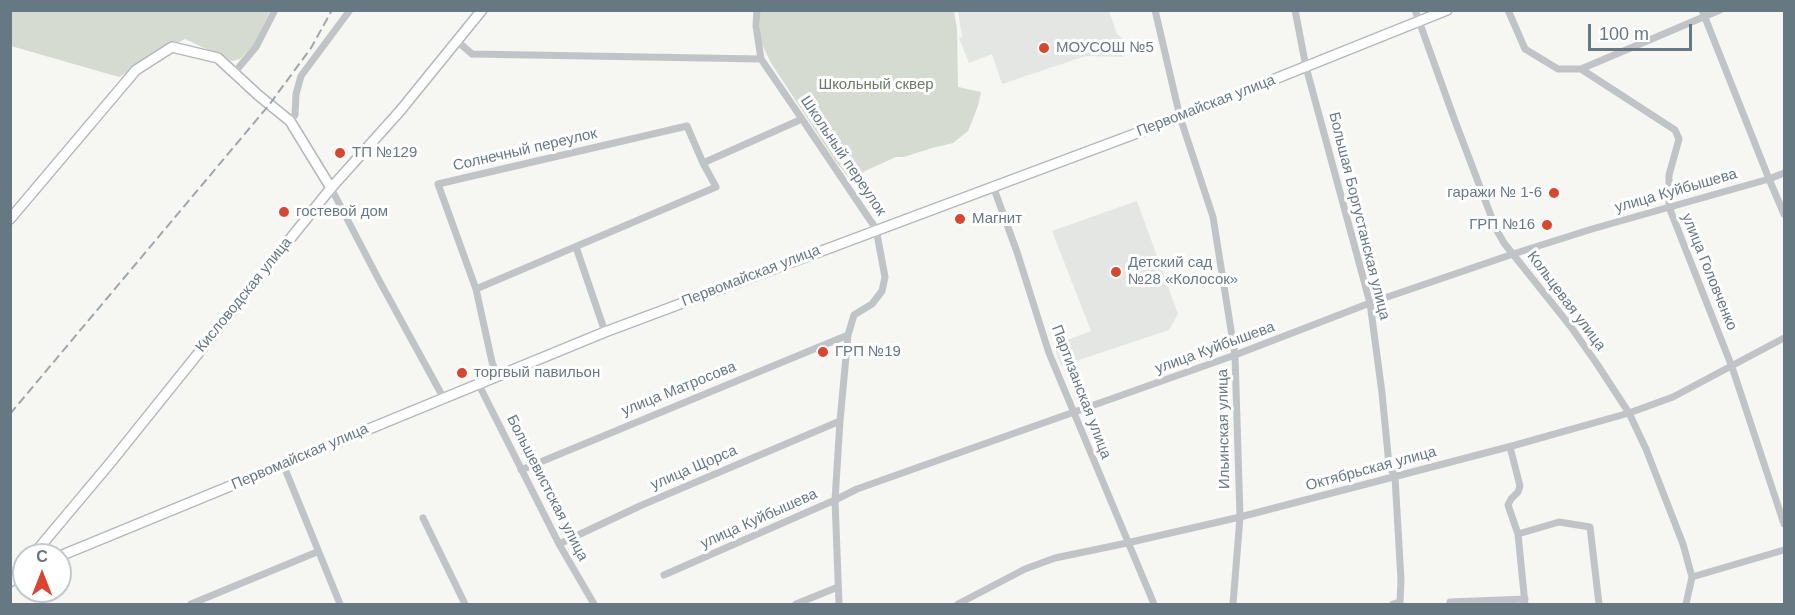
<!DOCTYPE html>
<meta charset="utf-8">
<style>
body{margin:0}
#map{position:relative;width:1795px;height:615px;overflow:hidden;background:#f6f6f3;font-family:Helvetica,sans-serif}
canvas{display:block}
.frame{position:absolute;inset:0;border:12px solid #667983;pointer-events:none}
.north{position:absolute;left:12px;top:543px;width:60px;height:60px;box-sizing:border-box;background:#fff;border:2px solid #c2c9cd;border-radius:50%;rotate:0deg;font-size:16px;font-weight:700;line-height:24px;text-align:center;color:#667983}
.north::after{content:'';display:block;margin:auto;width:21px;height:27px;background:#dd442d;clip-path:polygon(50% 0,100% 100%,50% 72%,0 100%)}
.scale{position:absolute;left:1588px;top:24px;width:104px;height:27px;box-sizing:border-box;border:3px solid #667983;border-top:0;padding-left:8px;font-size:18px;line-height:21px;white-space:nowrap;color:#667983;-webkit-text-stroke:4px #fff;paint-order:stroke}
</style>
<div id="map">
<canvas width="1795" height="615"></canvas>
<div class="frame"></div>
<div class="north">С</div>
<div class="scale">100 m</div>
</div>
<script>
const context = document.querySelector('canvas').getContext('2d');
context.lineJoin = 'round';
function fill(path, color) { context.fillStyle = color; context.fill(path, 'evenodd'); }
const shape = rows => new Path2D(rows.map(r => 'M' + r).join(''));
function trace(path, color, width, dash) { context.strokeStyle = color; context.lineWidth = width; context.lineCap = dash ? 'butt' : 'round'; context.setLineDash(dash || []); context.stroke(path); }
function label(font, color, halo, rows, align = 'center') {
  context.font = font + ' Helvetica,sans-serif'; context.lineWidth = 6; context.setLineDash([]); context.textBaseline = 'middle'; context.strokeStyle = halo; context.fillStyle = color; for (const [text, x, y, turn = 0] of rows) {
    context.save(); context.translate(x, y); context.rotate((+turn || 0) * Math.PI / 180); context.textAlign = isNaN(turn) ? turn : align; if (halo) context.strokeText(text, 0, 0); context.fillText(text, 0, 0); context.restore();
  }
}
fill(shape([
 [958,11,1109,11,1117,34,1127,42,1123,57,1086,56,1002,84,992,54,969,63,959,38,962,37],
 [1137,201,1178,314,1169,330,1061,366,1054,345,1091,331,1052,231]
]), '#e4e6e4');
fill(shape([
 [10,11,270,11,253,46,240,59,232,61,185,39,119,77,11,46],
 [760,11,954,11,957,29,958,87,981,92,978,106,968,131,953,143,932,148,904,157,896,157,865,171,852,182,836,162,771,63,760,40]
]), '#d6dbd2');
const secondary = shape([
 [10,219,136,70,172,47,218,58,258,95,290,121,331,188],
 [33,555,111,462,331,188,400,111,482,10],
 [60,556,605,332,1180,117,1447,10],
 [10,582,24,566]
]);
trace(secondary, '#b2b8bc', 12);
trace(shape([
 [757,10,756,26,761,59],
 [1155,10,1180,117,1213,217,1235,355,1240,517,1233,604],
 [1295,10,1306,67,1370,303,1382,393,1389,465,1395,477,1401,580,1400,602,1393,604],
 [1415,10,1455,121,1496,229,1504,243,1571,327,1597,364,1629,413,1646,449,1683,544,1692,577,1686,604],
 [1508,10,1525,49,1558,69,1581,69,1675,130,1679,139,1669,175,1669,207,1732,367,1784,524],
 [1702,10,1769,179,1784,214],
 [457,41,472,54,761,59,802,119,876,229,885,277,882,291,872,304,854,315,848,335,840,421,835,500,839,604],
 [1581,69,1720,10],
 [234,73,256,47,275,10],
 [290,121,295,115,296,94,301,76,350,10],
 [993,186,1017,252,1049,353,1154,604],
 [331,188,380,282,443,397],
 [576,247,605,332],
 [476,289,716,187,703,163],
 [497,375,492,362,476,289,438,184,687,126,703,163,802,119],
 [478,383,559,544,594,604],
 [1510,447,1520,486,1518,492,1511,499,1508,505,1518,534,1525,604],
 [283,464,340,604],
 [521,470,848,335],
 [423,518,465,604],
 [1518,534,1559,522,1590,527,1599,604],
 [559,544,642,505,840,421],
 [664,575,835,500,857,489,1235,355,1370,303,1513,254,1592,229,1769,179,1784,173],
 [1692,577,1784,550],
 [191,604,317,552],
 [796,604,838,587],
 [958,604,1025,569,1055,558,1127,543,1240,517,1512,446,1629,413,1673,397,1784,338],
 [1450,604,1450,602,1525,599]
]), '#c0c4c7', 7);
trace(secondary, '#fff', 9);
trace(shape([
 [10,414,269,105,311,48,332,10]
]), '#9fa7ab', 2, [9, 4.5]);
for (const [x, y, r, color] of [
 [1044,48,6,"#dd442d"],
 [340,153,6,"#dd442d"],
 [1554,193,6,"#dd442d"],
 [284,212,6,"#dd442d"],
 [960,219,6,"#dd442d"],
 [1547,225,6,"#dd442d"],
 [1116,272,6,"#dd442d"],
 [823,352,6,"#dd442d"],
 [462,373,6,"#dd442d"]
]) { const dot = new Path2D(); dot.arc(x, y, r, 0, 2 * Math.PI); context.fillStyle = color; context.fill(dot); trace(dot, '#fff', 2); }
label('15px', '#667983', '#fff', [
 ["МОУСОШ №5",1056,48],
 ["ТП №129",352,153],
 ["гаражи № 1-6",1542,193,"right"],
 ["гостевой дом",296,212],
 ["Магнит",972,219],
 ["ГРП №16",1535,225,"right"],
 ["Детский сад",1128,263],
 ["№28 «Колосок»",1128,280],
 ["ГРП №19",835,352],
 ["торгвый павильон",474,373]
], 'left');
label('15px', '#6b7a65', '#fff', [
 ["Школьный сквер",876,85]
]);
label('15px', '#667983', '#fff', [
 ["Первомайская улица",1206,106,-21],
 ["Солнечный переулок",525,150,-13],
 ["Школьный переулок",843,156,56],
 ["улица Куйбышева",1676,191,-16],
 ["Большая Боргустанская улица",1359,216,76],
 ["улица Головченко",1709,272,68],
 ["Первомайская улица",751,276,-21],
 ["Кисловодская улица",244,295,-51],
 ["Кольцевая улица",1566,301,53],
 ["улица Куйбышева",1215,348,-20],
 ["улица Матросова",679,389,-22],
 ["Партизанская улица",1081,392,69],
 ["Ильинская улица",1224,429,-91],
 ["Первомайская улица",300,457,-23],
 ["улица Щорса",694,468,-23],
 ["Октябрьская улица",1371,469,-15],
 ["Большевистская улица",547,488,63],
 ["улица Куйбышева",759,519,-24]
]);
</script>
